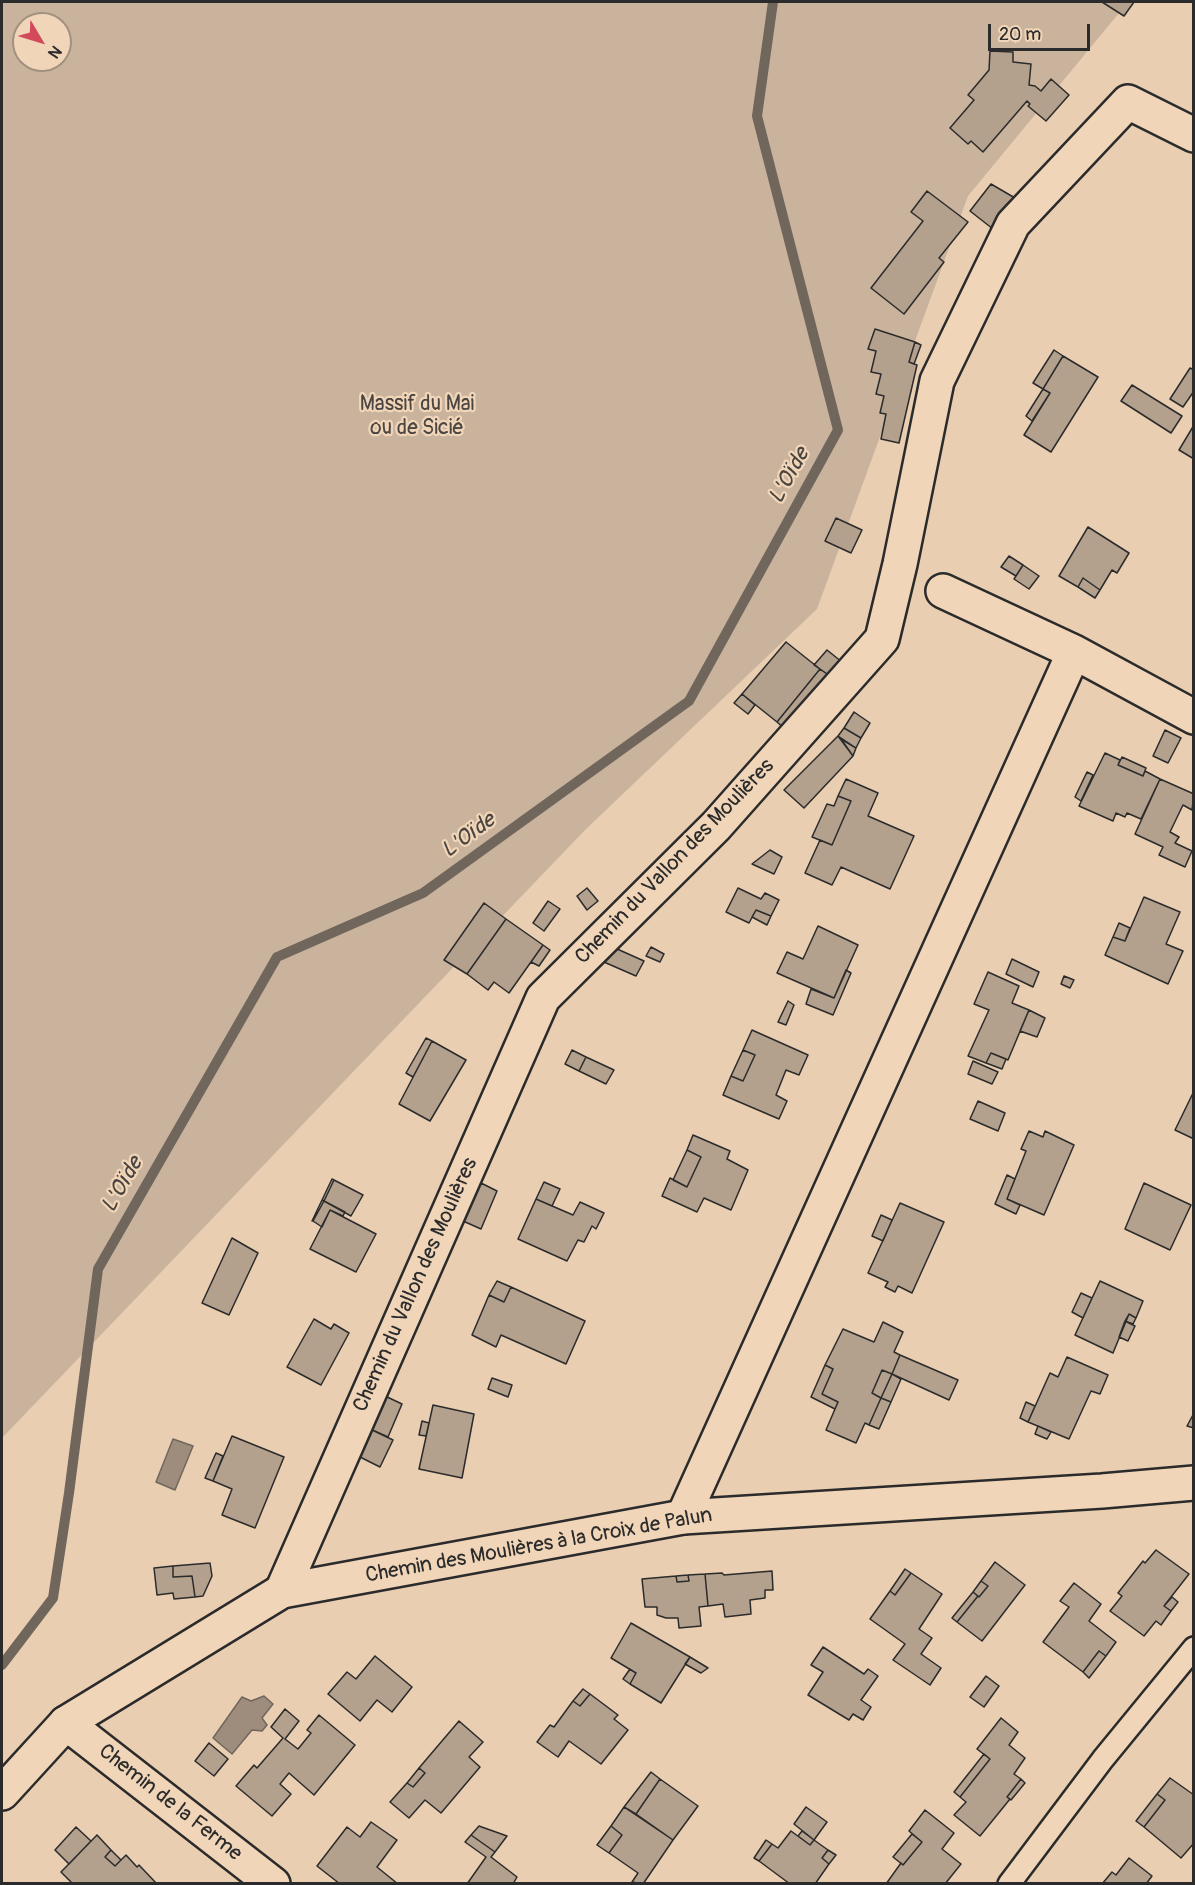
<!DOCTYPE html>
<meta charset="utf-8">
<style>
body{margin:0}
#map{position:relative;width:1195px;height:1885px;overflow:hidden;background:#e9ceb2;font-family:Pangolin,sans-serif}
canvas{display:block}
.frame{position:absolute;inset:0;border:3px solid #2b2b2b;pointer-events:none}
.north{position:absolute;left:12px;top:12px;width:60px;height:60px;box-sizing:border-box;background:#f1d5b8;border:2px solid #a29180;border-radius:50%;rotate:128deg;font-size:16px;font-weight:700;line-height:24px;text-align:center;color:#2b2b2b}
.north::after{content:'';display:block;margin:auto;width:21px;height:27px;background:#d1495b;clip-path:polygon(50% 0,100% 100%,50% 72%,0 100%)}
.scale{position:absolute;left:988px;top:24px;width:102px;height:27px;box-sizing:border-box;border:3px solid #2b2b2b;border-top:0;padding-left:8px;font-size:18px;line-height:21px;white-space:nowrap;color:#2b2b2b;-webkit-text-stroke:4px #f1d5b8;paint-order:stroke}
</style>
<div id="map">
<canvas width="1195" height="1885"></canvas>
<div class="frame"></div>
<div class="north">N</div>
<div class="scale">20 m</div>
</div>
<script>
const context = document.querySelector('canvas').getContext('2d');
context.lineJoin = 'round';
function fill(path, color) { context.fillStyle = color; context.fill(path, 'evenodd'); }
const shape = rows => new Path2D(rows.map(r => 'M' + r).join(''));
function trace(path, color, width, dash) { context.strokeStyle = color; context.lineWidth = width; context.lineCap = dash ? 'butt' : 'round'; context.setLineDash(dash || []); context.stroke(path); }
function label(font, color, halo, rows, align = 'center') {
  context.font = font + ' Pangolin,sans-serif'; context.lineWidth = 4.5; context.setLineDash([]); context.textBaseline = 'middle'; context.strokeStyle = halo; context.fillStyle = color; for (const [text, x, y, turn = 0] of rows) {
    context.save(); context.translate(x, y); context.rotate((+turn || 0) * Math.PI / 180); context.textAlign = isNaN(turn) ? turn : align; if (halo) context.strokeText(text, 0, 0); context.fillText(text, 0, 0); context.restore();
  }
}
fill(shape([
 [2,2,1128,2,968,196,817,609,585,830,2,1438],
 [24,24,60,24,60,60,24,60]
]), '#c9b39c');
const water = shape([
 [173,1439,193,1446,175,1490,156,1482,173,1439],
 [264,1696,273,1704,262,1718,267,1725,262,1731,252,1730,232,1754,213,1738,242,1697,251,1701,264,1696]
]);
fill(water, '#9e8d7d');
trace(water, '#70665c', 1.5);
trace(shape([
 [2,1665,53,1598,69,1493,98,1269,277,957,423,893,689,701,838,430,757,116,773,2]
]), '#70665c', 10);
const building = shape([
 [1102,2,1134,2,1124,16,1102,2],
 [990,51,1013,52,1013,62,1031,64,1029,85,1035,86,1041,91,1051,79,1069,95,1046,121,1028,106,1030,104,1027,101,983,152,971,141,968,144,950,128,974,100,968,95,989,70,990,51],
 [991,184,1015,198,993,229,970,211,991,184],
 [927,191,968,222,939,258,944,262,904,314,871,288,923,221,911,212,927,191],
 [875,329,915,342,909,362,917,365,899,443,881,439,886,414,880,413,884,396,876,394,881,374,871,372,876,351,868,349,875,329],
 [915,342,921,345,914,364,909,362,915,342],
 [1054,350,1063,356,1043,389,1033,383,1054,350],
 [1063,356,1098,377,1051,452,1024,435,1050,393,1043,389,1063,356],
 [1190,368,1194,370,1194,391,1183,407,1170,399,1190,368],
 [1132,385,1182,416,1171,433,1121,401,1132,385],
 [1043,389,1050,393,1032,421,1026,416,1043,389],
 [1194,425,1194,459,1179,450,1194,425],
 [836,518,862,530,851,553,825,541,836,518],
 [1088,527,1129,553,1117,573,1112,570,1100,590,1083,578,1078,587,1059,576,1088,527],
 [1009,556,1023,565,1016,576,1001,567,1009,556],
 [1023,565,1039,576,1029,589,1014,579,1023,565],
 [1083,578,1100,590,1095,598,1078,587,1083,578],
 [786,642,820,669,777,722,742,694,786,642],
 [827,650,842,662,830,676,814,665,827,650],
 [820,669,830,676,786,730,777,722,820,669],
 [742,694,755,705,748,714,734,703,742,694],
 [854,712,870,723,861,738,844,728,854,712],
 [844,728,861,738,856,748,838,736,844,728],
 [1165,730,1181,738,1168,763,1153,756,1165,730],
 [838,736,853,756,804,808,784,790,838,736],
 [841,739,856,748,853,756,841,739],
 [1105,753,1120,760,1118,765,1143,776,1145,771,1160,779,1141,819,1127,813,1125,817,1116,813,1113,821,1079,806,1105,753],
 [1122,757,1146,768,1143,776,1118,765,1122,757],
 [1087,772,1093,775,1081,801,1075,797,1087,772],
 [846,779,878,793,868,816,914,836,890,889,841,867,832,885,805,873,820,840,832,845,851,801,838,796,846,779],
 [1160,779,1194,794,1192,810,1183,805,1170,832,1179,837,1175,843,1192,851,1185,867,1159,855,1163,847,1135,834,1160,779],
 [838,796,851,801,832,845,812,837,827,804,834,806,838,796],
 [770,850,782,857,774,874,752,864,770,850],
 [587,888,598,901,587,910,577,896,587,888],
 [738,888,761,899,765,893,779,900,771,916,756,910,749,923,726,912,738,888],
 [1144,897,1180,912,1166,944,1183,951,1168,984,1105,955,1113,937,1125,941,1144,897],
 [548,901,560,909,544,931,533,923,548,901],
 [484,903,506,919,467,974,444,960,484,903],
 [756,910,771,916,767,925,752,917,756,910],
 [506,919,543,945,509,993,494,982,488,990,467,974,506,919],
 [1119,923,1130,928,1125,941,1113,937,1119,923],
 [818,926,858,945,834,998,777,973,787,952,803,959,818,926],
 [606,944,644,961,636,976,597,959,606,944],
 [543,945,550,950,539,966,531,962,543,945],
 [651,947,664,954,660,962,646,956,651,947],
 [1012,959,1039,972,1033,987,1006,974,1012,959],
 [846,970,851,973,833,1015,806,1004,811,989,834,998,846,970],
 [988,972,1019,986,1012,1003,1029,1010,1008,1060,991,1053,986,1063,968,1056,989,1010,974,1004,988,972],
 [1064,976,1074,980,1070,988,1061,984,1064,976],
 [788,1001,794,1005,786,1025,778,1022,788,1001],
 [1029,1010,1045,1018,1037,1037,1020,1031,1029,1010],
 [752,1030,808,1055,799,1075,786,1070,776,1095,787,1101,779,1119,723,1095,731,1076,743,1081,755,1055,743,1050,752,1030],
 [426,1038,432,1041,413,1077,406,1073,426,1038],
 [432,1041,466,1060,430,1121,399,1104,432,1041],
 [572,1050,586,1057,579,1071,565,1064,572,1050],
 [743,1050,755,1055,743,1081,731,1076,743,1050],
 [991,1053,1006,1059,1002,1069,986,1063,991,1053],
 [586,1057,614,1070,606,1084,579,1071,586,1057],
 [973,1061,998,1072,992,1084,968,1074,973,1061],
 [1194,1091,1194,1139,1175,1130,1194,1091],
 [978,1101,1005,1113,998,1131,970,1119,978,1101],
 [1029,1131,1043,1137,1045,1131,1074,1145,1044,1215,1007,1199,1026,1151,1021,1149,1029,1131],
 [693,1135,730,1151,727,1159,748,1170,731,1210,704,1198,697,1212,662,1196,670,1178,687,1187,701,1157,687,1150,693,1135],
 [687,1150,701,1157,687,1187,673,1180,687,1150],
 [1007,1175,1015,1179,1007,1199,1020,1205,1016,1214,995,1204,1007,1175],
 [332,1179,334,1180,324,1201,322,1200,332,1179],
 [334,1180,363,1195,351,1216,324,1201,334,1180],
 [544,1182,560,1189,552,1206,536,1199,544,1182],
 [481,1183,497,1191,481,1229,463,1221,481,1183],
 [1144,1183,1191,1205,1170,1250,1125,1229,1144,1183],
 [536,1199,573,1215,580,1202,604,1213,596,1229,592,1226,584,1242,578,1240,567,1261,518,1239,536,1199],
 [322,1200,324,1201,313,1221,312,1221,322,1200],
 [324,1201,345,1212,343,1216,330,1210,322,1227,313,1221,324,1201],
 [900,1203,944,1222,912,1293,898,1286,895,1292,885,1287,888,1282,868,1273,900,1203],
 [330,1210,376,1234,356,1272,310,1249,330,1210],
 [881,1215,892,1220,883,1241,872,1236,881,1215],
 [232,1238,258,1253,229,1315,202,1303,232,1238],
 [497,1281,511,1287,504,1302,489,1295,497,1281],
 [1100,1281,1143,1301,1136,1318,1129,1314,1113,1353,1075,1335,1100,1281],
 [511,1287,585,1321,566,1364,501,1335,496,1347,472,1335,489,1295,504,1302,511,1287],
 [1081,1293,1092,1298,1083,1318,1072,1312,1081,1293],
 [1129,1314,1136,1318,1133,1324,1125,1321,1129,1314],
 [314,1319,331,1329,334,1324,349,1333,321,1385,287,1367,314,1319],
 [1125,1321,1135,1326,1128,1341,1119,1337,1125,1321],
 [883,1322,903,1332,894,1352,900,1355,892,1374,882,1370,872,1393,881,1398,869,1425,865,1423,856,1443,826,1430,838,1402,822,1394,833,1369,825,1365,843,1329,874,1342,883,1322],
 [900,1355,958,1380,949,1400,892,1374,900,1355],
 [1067,1357,1108,1375,1100,1394,1091,1391,1069,1439,1028,1422,1050,1373,1058,1377,1067,1357],
 [825,1365,833,1369,822,1394,838,1402,835,1409,811,1397,825,1365],
 [882,1370,892,1374,881,1398,872,1393,882,1370],
 [892,1374,901,1379,891,1402,881,1398,892,1374],
 [492,1378,512,1385,508,1397,488,1389,492,1378],
 [383,1395,402,1404,388,1437,368,1428,383,1395],
 [881,1398,891,1402,879,1429,869,1425,881,1398],
 [1026,1402,1035,1406,1028,1422,1020,1418,1026,1402],
 [433,1405,474,1414,462,1478,419,1469,433,1405],
 [1194,1413,1194,1428,1187,1426,1194,1413],
 [422,1421,429,1423,426,1436,419,1435,422,1421],
 [1038,1426,1051,1432,1047,1439,1035,1434,1038,1426],
 [368,1428,393,1440,380,1467,356,1455,368,1428],
 [232,1436,284,1457,255,1528,222,1515,232,1489,213,1481,232,1436],
 [216,1453,223,1456,213,1481,205,1478,216,1453],
 [1156,1550,1189,1574,1164,1606,1171,1611,1161,1625,1156,1621,1144,1636,1110,1611,1122,1596,1118,1593,1143,1561,1145,1563,1156,1550],
 [995,1562,1025,1585,982,1641,957,1622,978,1596,979,1597,988,1586,981,1581,995,1562],
 [210,1563,212,1576,203,1596,195,1597,192,1576,173,1577,173,1566,210,1563],
 [173,1566,173,1577,192,1576,195,1597,174,1599,173,1593,157,1595,154,1568,173,1566],
 [905,1569,911,1573,895,1595,890,1591,905,1569],
 [772,1571,773,1590,765,1590,765,1598,750,1600,751,1614,725,1617,723,1604,708,1606,705,1574,722,1573,724,1575,772,1571],
 [911,1573,942,1594,919,1629,932,1638,921,1654,941,1668,930,1685,893,1660,905,1644,870,1619,890,1591,895,1595,911,1573],
 [705,1574,708,1606,699,1607,701,1626,679,1628,678,1618,666,1618,657,1615,657,1607,645,1607,642,1579,676,1576,677,1582,689,1581,688,1575,705,1574],
 [688,1575,689,1581,677,1582,676,1576,688,1575],
 [981,1581,988,1586,979,1597,973,1592,981,1581],
 [1074,1583,1101,1604,1089,1621,1116,1642,1106,1656,1099,1651,1083,1672,1043,1642,1069,1607,1060,1601,1074,1583],
 [973,1592,978,1596,957,1622,952,1618,973,1592],
 [1172,1597,1178,1602,1171,1611,1164,1606,1172,1597],
 [631,1623,690,1657,661,1703,630,1684,636,1673,611,1658,631,1623],
 [823,1647,864,1674,868,1669,878,1676,861,1700,871,1707,863,1720,853,1714,849,1720,808,1695,823,1672,811,1665,823,1647],
 [1099,1651,1106,1656,1089,1678,1083,1672,1099,1651],
 [375,1656,412,1687,392,1712,377,1700,360,1721,328,1694,347,1672,356,1679,375,1656],
 [690,1657,708,1668,701,1673,685,1664,690,1657],
 [630,1669,636,1673,630,1684,623,1679,630,1669],
 [986,1676,999,1686,984,1707,970,1697,986,1676],
 [583,1689,590,1694,580,1706,573,1701,583,1689],
 [590,1694,618,1715,614,1719,628,1730,601,1764,569,1741,558,1757,537,1742,550,1725,554,1727,573,1701,580,1706,590,1694],
 [285,1709,299,1721,285,1739,298,1749,311,1733,307,1730,319,1715,355,1745,314,1795,289,1773,280,1784,291,1794,272,1816,236,1786,254,1765,257,1768,283,1738,271,1727,285,1709],
 [1001,1718,1018,1732,1009,1745,1025,1758,1014,1774,1021,1779,1007,1797,1010,1799,980,1836,954,1815,966,1802,960,1797,990,1759,977,1749,1001,1718],
 [459,1721,483,1742,469,1757,480,1767,441,1813,425,1800,409,1818,390,1802,407,1783,413,1787,425,1773,419,1768,459,1721],
 [209,1743,228,1759,214,1776,195,1761,209,1743],
 [984,1754,990,1759,960,1797,954,1792,984,1754],
 [419,1768,425,1773,413,1787,407,1783,419,1768],
 [651,1772,660,1779,636,1814,624,1807,651,1772],
 [1170,1778,1194,1795,1194,1843,1181,1858,1144,1827,1165,1800,1157,1794,1170,1778],
 [660,1779,698,1806,673,1840,636,1814,660,1779],
 [1021,1779,1025,1783,1011,1800,1007,1797,1021,1779],
 [1157,1794,1165,1800,1144,1827,1136,1821,1157,1794],
 [624,1807,673,1840,643,1884,632,1882,638,1873,609,1853,622,1835,611,1826,624,1807],
 [806,1807,827,1822,814,1840,794,1824,806,1807],
 [925,1810,954,1833,942,1849,961,1864,945,1884,886,1884,901,1863,903,1865,922,1842,909,1831,925,1810],
 [371,1822,397,1840,377,1867,398,1884,340,1884,317,1866,347,1827,360,1837,371,1822],
 [479,1826,507,1836,495,1852,471,1835,479,1826],
 [611,1826,622,1835,609,1853,597,1845,611,1826],
 [76,1827,91,1841,69,1864,55,1850,76,1827],
 [791,1831,810,1845,814,1840,828,1850,822,1858,829,1864,815,1884,790,1884,759,1861,772,1844,778,1848,791,1831],
 [802,1831,814,1840,810,1845,798,1836,802,1831],
 [912,1834,922,1842,903,1865,893,1857,912,1834],
 [97,1835,111,1850,105,1857,115,1866,126,1855,137,1867,139,1865,157,1884,73,1884,61,1872,97,1835],
 [471,1835,495,1852,491,1857,517,1877,513,1884,467,1884,486,1857,465,1842,471,1835],
 [766,1840,772,1844,759,1861,754,1858,766,1840],
 [111,1850,121,1860,115,1866,105,1857,111,1850],
 [828,1850,836,1855,829,1864,822,1858,828,1850],
 [1129,1858,1152,1876,1146,1884,1102,1884,1112,1872,1116,1875,1129,1858]
]);
fill(building, '#b3a08d');
trace(building, '#2b2b2b', 1.5);
const lane = shape([
 [1009,1884,1103,1759,1194,1648]
]);
const street = shape([
 [943,591,1074,652,1194,717],
 [683,1517,1074,652],
 [282,1591,543,998,716,826,882,639,900,564,937,381,1013,224,1128,102,1194,135],
 [66,1723,273,1884]
]);
const secondary = shape([
 [2,1793,66,1723,282,1591,683,1517,1102,1491,1194,1483]
]);
trace(lane, '#2b2b2b', 26);
trace(street, '#2b2b2b', 38);
trace(secondary, '#2b2b2b', 38);
trace(lane, '#f1d5b8', 21);
trace(street, '#f1d5b8', 33);
trace(secondary, '#f1d5b8', 33);
label('21px', '#4b4642', '#f1d5b8', [
 ["Massif du Mai",417,405],
 ["ou de Sicié",417,429]
]);
label('21px', '#2b2b2b', '#f1d5b8', [
 ["Chemin du Vallon des Moulières",675,862,-46],
 ["Chemin du Vallon des Moulières",416,1285,-66],
 ["Chemin des Moulières à la Croix de Palun",539,1546,-10],
 ["Chemin de la Ferme",170,1803,38]
]);
label('italic 22px', '#484440', '#f1d5b8', [
 ["L'Oïde",790,476,-61],
 ["L'Oïde",469,836,-36],
 ["L'Oïde",123,1185,-60]
]);
</script>
